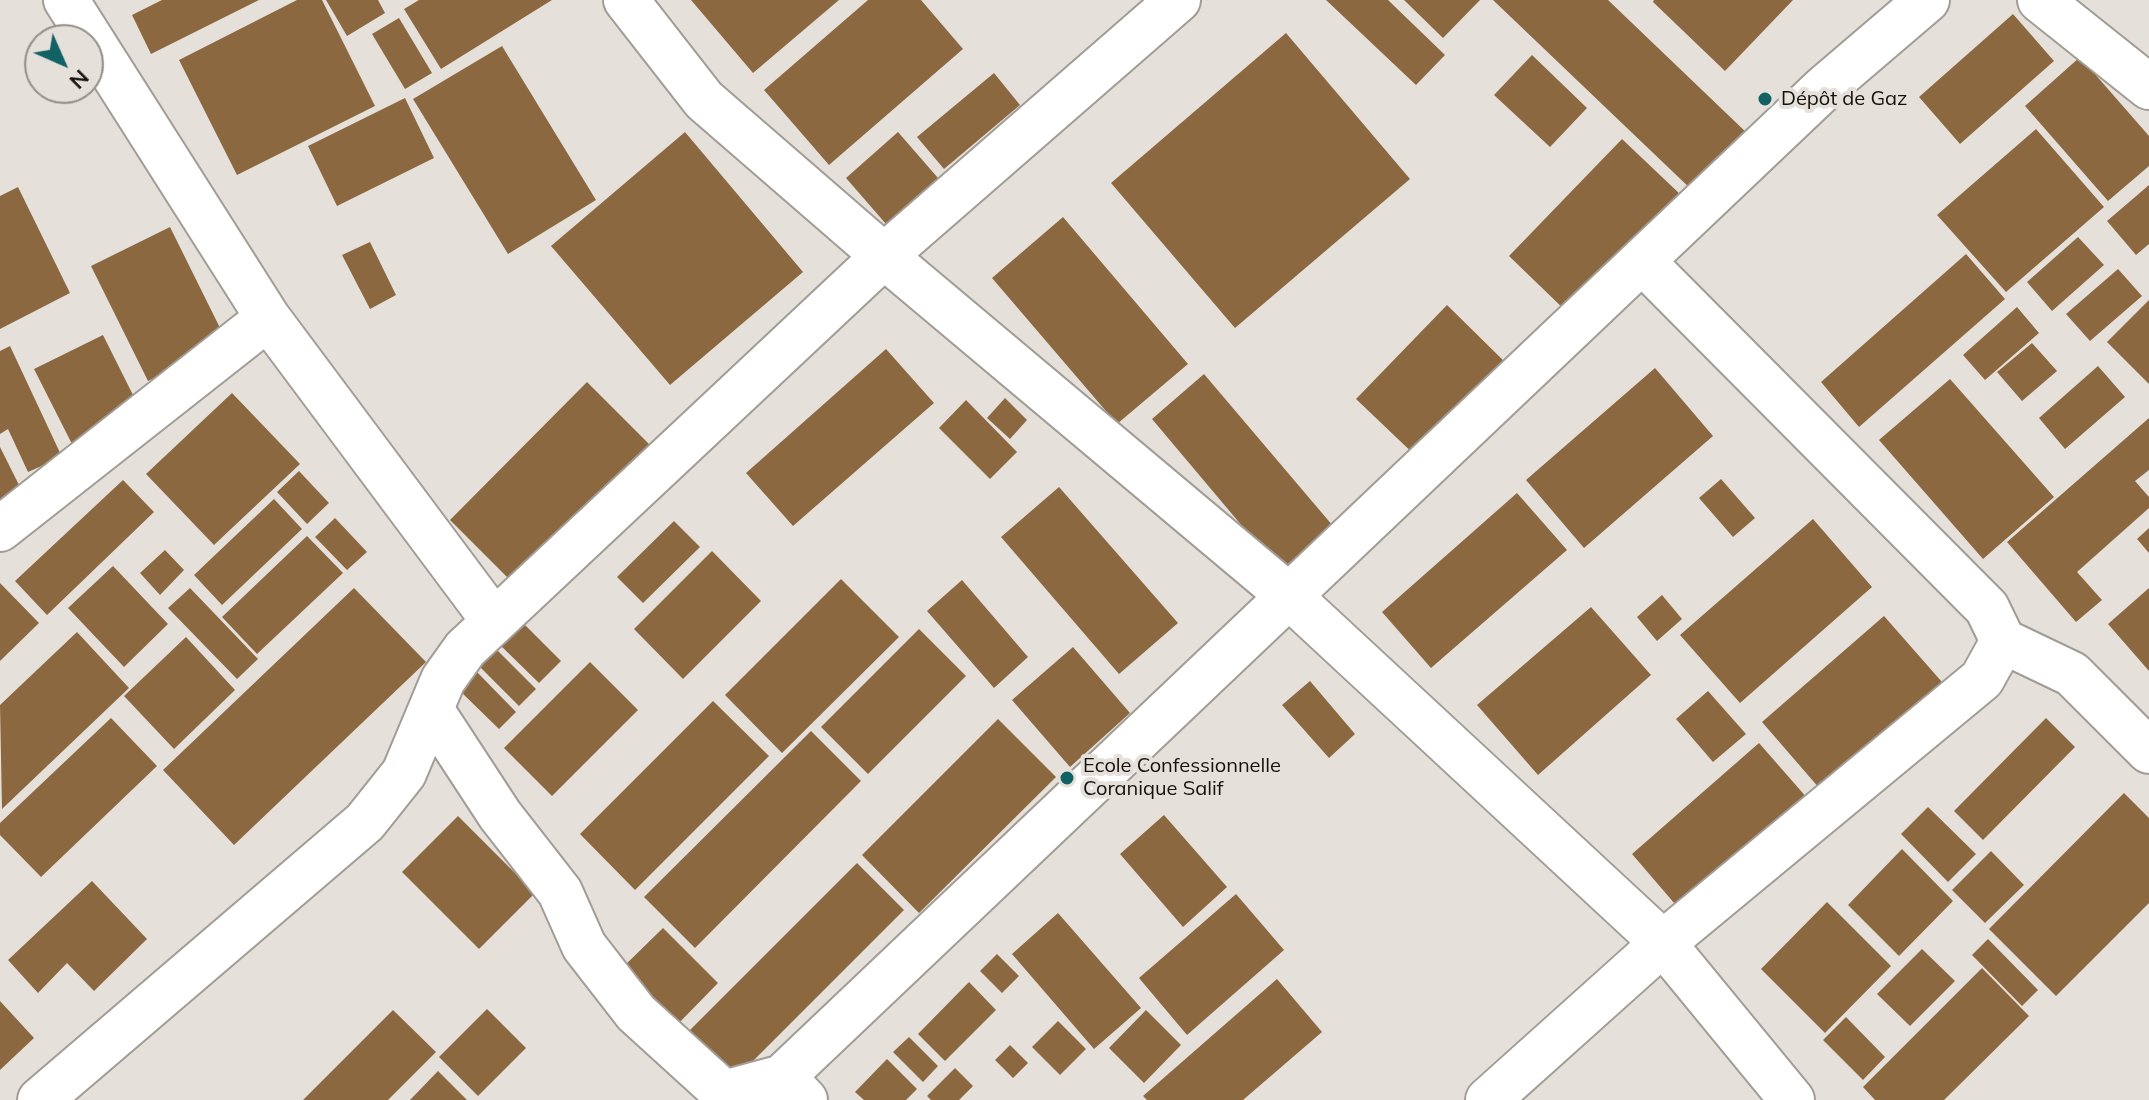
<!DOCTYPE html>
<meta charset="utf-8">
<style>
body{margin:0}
#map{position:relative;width:2149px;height:1100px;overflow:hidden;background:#e6e0da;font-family:Mulish,sans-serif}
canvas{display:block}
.north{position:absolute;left:24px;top:24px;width:80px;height:80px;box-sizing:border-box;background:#e6e0da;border:2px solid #928e89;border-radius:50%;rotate:135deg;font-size:22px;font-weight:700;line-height:32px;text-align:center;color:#14120f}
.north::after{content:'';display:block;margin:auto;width:28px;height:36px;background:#126265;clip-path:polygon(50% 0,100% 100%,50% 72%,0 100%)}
</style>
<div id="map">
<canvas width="2149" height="1100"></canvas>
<div class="north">N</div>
</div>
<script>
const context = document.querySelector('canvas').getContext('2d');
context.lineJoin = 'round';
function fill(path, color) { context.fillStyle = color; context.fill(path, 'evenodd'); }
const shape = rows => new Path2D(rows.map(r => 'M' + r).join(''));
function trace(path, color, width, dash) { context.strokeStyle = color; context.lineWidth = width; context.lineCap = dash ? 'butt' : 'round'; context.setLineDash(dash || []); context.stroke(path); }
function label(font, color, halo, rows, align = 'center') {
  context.font = font + ' Mulish,sans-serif'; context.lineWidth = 8; context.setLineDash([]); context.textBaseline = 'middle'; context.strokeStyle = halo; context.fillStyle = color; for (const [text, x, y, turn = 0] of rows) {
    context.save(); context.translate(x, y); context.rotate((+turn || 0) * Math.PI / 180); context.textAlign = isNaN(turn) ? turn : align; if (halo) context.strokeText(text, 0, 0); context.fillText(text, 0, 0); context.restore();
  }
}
fill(shape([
 [162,0,259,0,151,54,132,15],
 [297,0,322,0,375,106,237,175,179,60],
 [326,0,378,0,385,13,347,36],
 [419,0,552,0,441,69,404,9],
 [691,0,839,0,753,73],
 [868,0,921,0,963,49,829,165,764,90],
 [1326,0,1388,0,1445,55,1416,85],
 [1404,0,1480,0,1443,38],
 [1493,0,1608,0,1749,135,1694,192],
 [1654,0,1793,0,1725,71,1653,2],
 [2013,14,2054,61,1960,144,1919,97],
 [399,18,432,73,405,89,372,34],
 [1286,33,1410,179,1235,328,1111,183],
 [502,46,596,200,508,254,413,99],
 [1532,55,1587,108,1550,147,1494,95],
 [2080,57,2149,136,2149,166,2108,201,2025,106],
 [994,73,1020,105,944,169,917,137],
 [405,98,434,158,337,206,308,146],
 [2036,129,2104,207,2006,292,1937,215],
 [685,132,803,272,670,385,551,246],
 [898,132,938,178,886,224,846,178],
 [1622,139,1682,196,1569,314,1509,256],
 [2149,185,2149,244,2136,255,2107,221],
 [18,187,70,293,0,329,0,196],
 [1063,217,1188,364,1117,424,992,278],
 [170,227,227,342,148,381,91,266],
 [2078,237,2104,265,2052,311,2027,282],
 [370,242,396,295,370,309,342,255],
 [1966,254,2005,299,1859,427,1821,382],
 [2118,269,2142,296,2090,341,2066,314],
 [2149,300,2149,384,2107,342],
 [1447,305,1509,366,1420,460,1356,399],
 [2017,307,2039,333,1985,380,1963,355],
 [103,335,140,409,72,444,34,369],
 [2032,343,2057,371,2022,401,1997,372],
 [10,346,62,457,28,472,8,429,0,434,0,351],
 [886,349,934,403,793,526,746,473],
 [2098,366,2125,397,2065,449,2039,418],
 [1655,368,1713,436,1584,548,1526,480],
 [1204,374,1333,526,1280,571,1152,419],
 [1950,379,2054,497,1983,559,1879,440],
 [587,382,655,450,517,587,450,520],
 [232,393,300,464,214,545,146,474],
 [1005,398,1027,420,1010,439,987,418],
 [966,400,1017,452,990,479,939,428],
 [2149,418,2149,470,2135,481,2149,497,2149,508,2077,572,2102,600,2076,622,2007,542],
 [0,447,24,495,0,507],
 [299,471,329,503,307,524,277,492],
 [1721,479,1755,518,1733,537,1699,498],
 [123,480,154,512,47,615,15,581],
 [1059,487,1178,623,1119,674,1001,537],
 [1517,493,1567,550,1431,668,1382,612],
 [274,499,302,529,222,605,194,575],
 [335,518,367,552,347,570,315,537],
 [1813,519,1872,587,1740,703,1680,635],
 [674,521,700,547,643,603,617,577],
 [2149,528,2149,553,2137,539],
 [307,536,343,573,257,654,222,617],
 [165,550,184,570,160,595,140,573],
 [712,551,761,601,683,679,634,629],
 [113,566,168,624,124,667,68,608],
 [841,579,899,637,782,753,725,695],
 [962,580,1028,657,994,688,927,611],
 [0,583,39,623,0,661],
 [190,588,258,659,237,679,168,608],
 [354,588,426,662,234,845,163,770],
 [2149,588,2149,671,2108,624],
 [1662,595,1682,619,1657,641,1637,617],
 [1591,607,1651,675,1538,775,1477,705],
 [1884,616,1942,682,1820,789,1762,722],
 [519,619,561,661,539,683,497,642],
 [919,629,966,676,868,774,821,727],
 [77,632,129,688,2,809,0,705],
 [186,637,235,690,174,749,124,696],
 [1073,647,1130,713,1070,767,1012,700],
 [495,648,536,689,519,706,478,665],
 [590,662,638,710,552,796,504,748],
 [477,672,516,712,499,729,459,690],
 [1310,681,1355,734,1329,758,1282,705],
 [1708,691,1746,734,1713,762,1676,719],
 [713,701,769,756,635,890,580,834],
 [111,718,157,766,41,877,0,835,0,823],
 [2046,718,2075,747,1983,840,1954,811],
 [998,719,1056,777,919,913,862,855],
 [811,731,861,781,695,948,644,897],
 [1759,743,1808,799,1681,911,1632,854],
 [2124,793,2149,818,2149,903,2056,996,1989,929],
 [1928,807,1976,854,1948,882,1901,834],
 [1164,815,1227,887,1183,927,1120,854],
 [458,816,535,893,479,949,402,872],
 [1902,849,1953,901,1899,956,1848,905],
 [1991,851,2024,885,1985,923,1952,890],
 [857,863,904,910,727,1087,680,1040],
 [92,881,147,939,94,991,67,963,38,993,8,960],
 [1236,894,1284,950,1187,1035,1139,978],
 [1827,902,1891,966,1825,1033,1761,969],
 [1058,913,1141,1008,1094,1049,1012,954],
 [663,928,718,983,674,1028,618,972],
 [1988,939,2038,990,2022,1006,1972,955],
 [1922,949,1955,981,1910,1026,1877,994],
 [997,954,1019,976,1002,993,980,971],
 [1982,968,2029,1016,1944,1100,1875,1100,1863,1087],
 [1277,979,1322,1032,1243,1100,1147,1100,1143,1096],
 [969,982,996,1010,945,1061,918,1034],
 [0,1001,34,1038,0,1070],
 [487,1009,526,1048,478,1096,439,1057],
 [393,1010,436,1052,388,1100,303,1100],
 [1146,1010,1181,1045,1144,1083,1109,1048],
 [1846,1017,1885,1057,1863,1080,1823,1040],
 [1058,1021,1086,1049,1060,1075,1032,1047],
 [909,1037,938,1066,923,1082,893,1052],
 [1010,1045,1028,1063,1013,1078,995,1060],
 [887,1059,917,1089,906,1100,864,1100,855,1092],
 [955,1068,973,1086,959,1100,931,1100,927,1096],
 [438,1071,467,1100,410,1100]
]), '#8c6840');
const minor = shape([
 [66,0,268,318,494,621],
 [626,0,704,100,884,256,1289,596,1663,943,1792,1100],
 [2040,0,2149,87],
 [0,529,268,318],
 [2003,641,2072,674,2149,751],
 [432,711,500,815,560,892,584,946,636,1013,724,1093,783,1077,805,1100],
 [40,1100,365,822,404,773,443,680,465,649,884,256,1178,0],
 [758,1100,1824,88,1927,0],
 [1488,1100,1663,943,1982,679,2003,641,1987,608,1642,261]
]);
trace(minor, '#a19c96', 48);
trace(minor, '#fff', 44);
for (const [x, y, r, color] of [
 [1765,99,8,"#126265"],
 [1067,778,8,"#126265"]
]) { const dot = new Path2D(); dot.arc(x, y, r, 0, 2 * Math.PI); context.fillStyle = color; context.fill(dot); trace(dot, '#e6e0da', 3); }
label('20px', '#14120f', '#e6e0da', [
 ["Dépôt de Gaz",1781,99],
 ["Ecole Confessionnelle",1083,766],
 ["Coranique Salif",1083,789]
], 'left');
</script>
